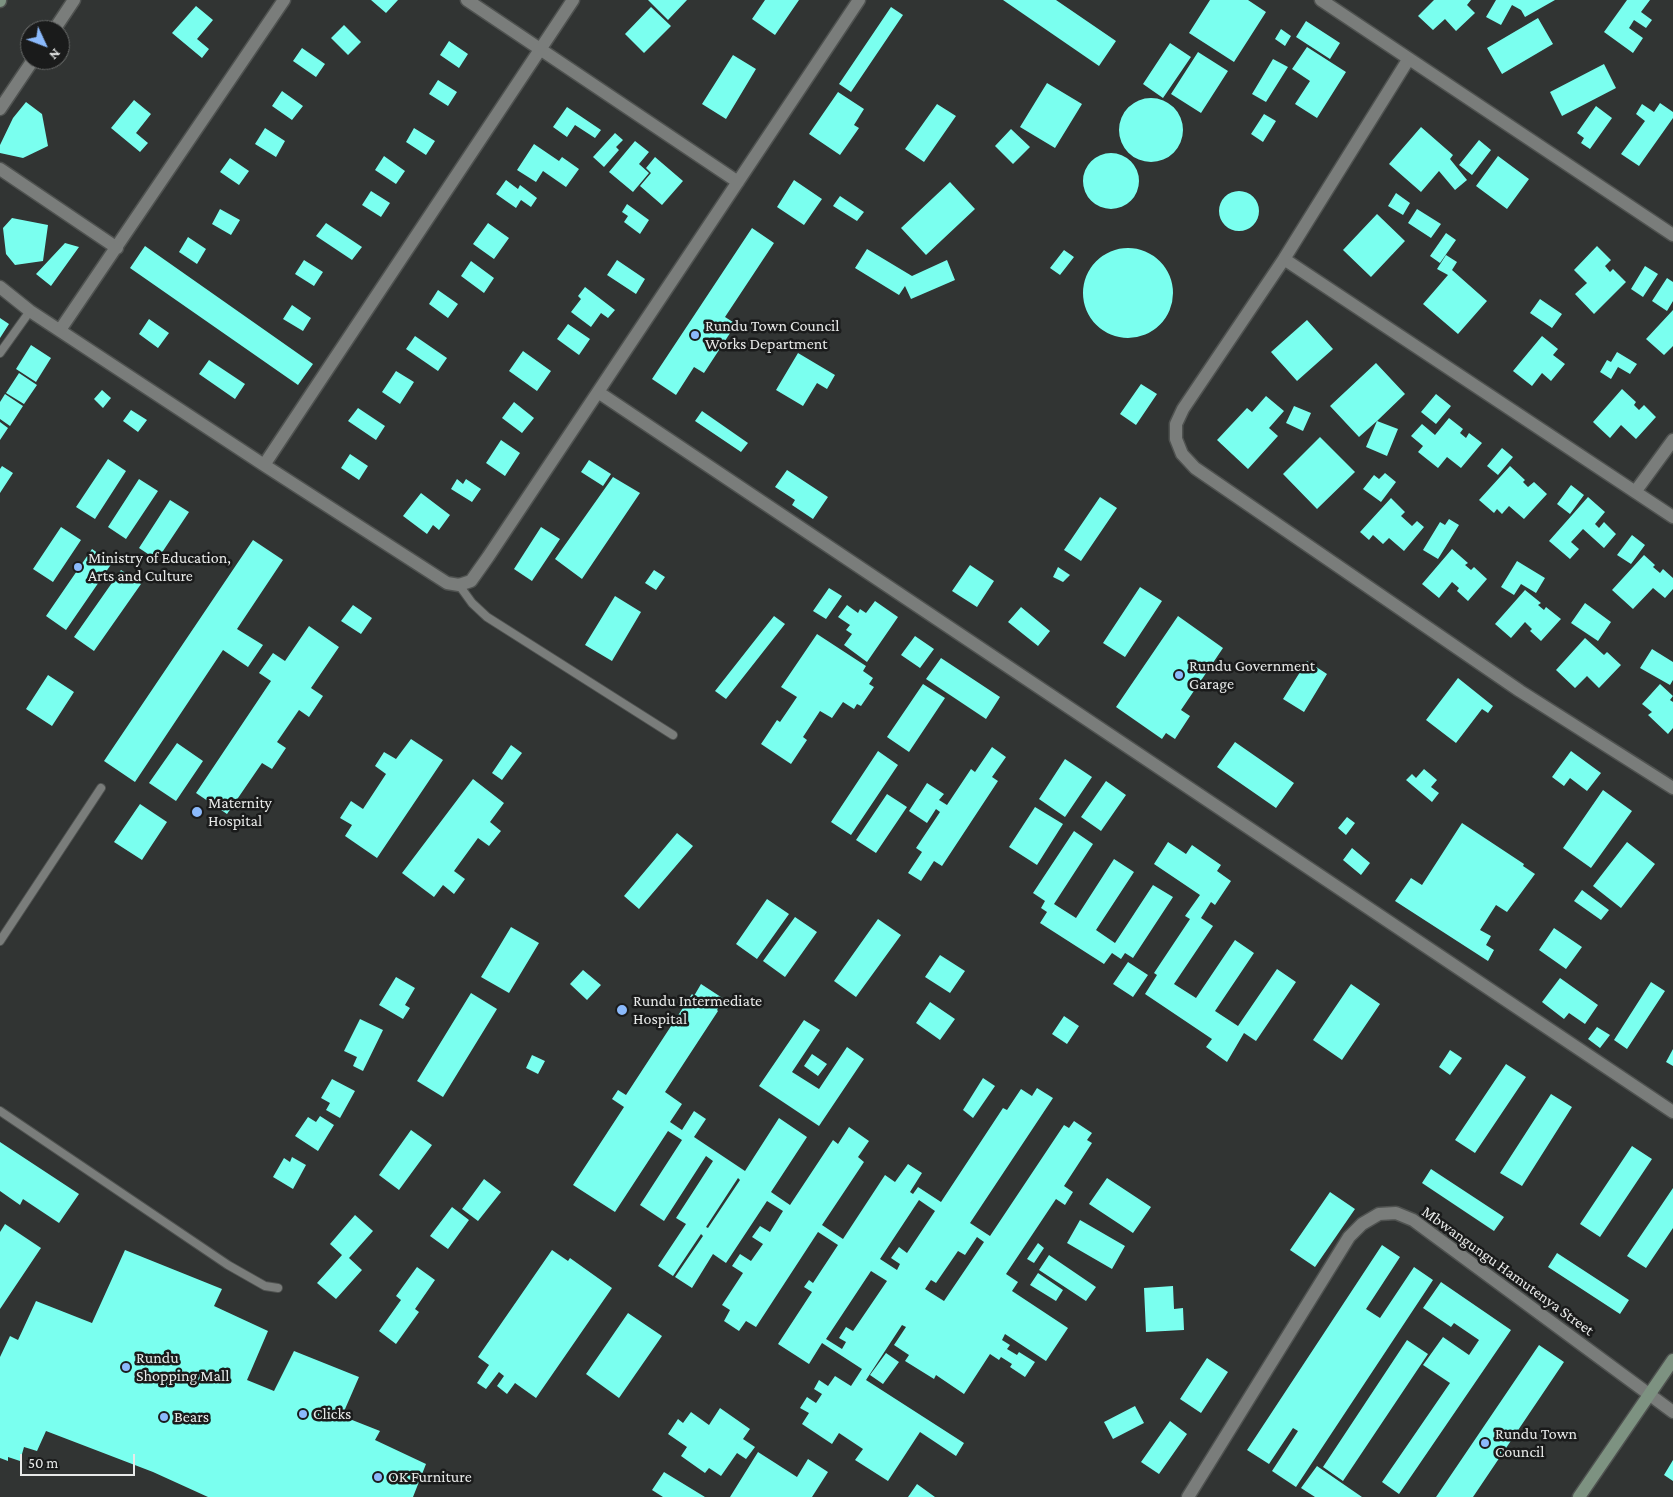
<!DOCTYPE html>
<style>
body{margin:0}
#map{position:relative;width:1673px;height:1497px;overflow:hidden;background:#313433;font-family:"Crimson Pro",serif}
canvas{display:block}
.north{position:absolute;left:20px;top:20px;width:50px;height:50px;box-sizing:border-box;background:#1a1b1b;border:1px solid #6c6e6d;border-radius:50%;rotate:133deg;font-size:14px;font-weight:700;line-height:20px;text-align:center;color:#e8eae9}
.north::after{content:'';display:block;margin:auto;width:18px;height:22px;background:#8bbafc;clip-path:polygon(50% 0,100% 100%,50% 72%,0 100%)}
.scale{position:absolute;left:20px;top:1454px;width:115px;height:22px;box-sizing:border-box;border:2px solid #e8eae9;border-top:0;padding-left:6px;font-size:15px;line-height:18px;white-space:nowrap;color:#e8eae9;-webkit-text-stroke:4px #1a1b1b;paint-order:stroke}
</style>
<div id="map">
<canvas width="1673" height="1497"></canvas>
<div class="north">N</div>
<div class="scale">50 m</div>
</div>
<script>
const context = document.querySelector('canvas').getContext('2d');
context.lineJoin = 'round';
function fill(path, color) { context.fillStyle = color; context.fill(path, 'evenodd'); }
const shape = rows => new Path2D(rows.map(r => 'M' + r).join(''));
function trace(path, color, width, dash) { context.strokeStyle = color; context.lineWidth = width; context.lineCap = dash ? 'butt' : 'round'; context.setLineDash(dash || []); context.stroke(path); }
function label(font, color, halo, rows, align = 'center') {
  context.font = font + ' "Crimson Pro",serif'; context.lineWidth = 5; context.setLineDash([]); context.textBaseline = 'middle'; context.strokeStyle = halo; context.fillStyle = color; for (const [text, x, y, turn = 0] of rows) {
    context.save(); context.translate(x, y); context.rotate((+turn || 0) * Math.PI / 180); context.textAlign = isNaN(turn) ? turn : align; if (halo) context.strokeText(text, 0, 0); context.fillText(text, 0, 0); context.restore();
  }
}
fill(shape([
 [371,0,398,0,386,13],
 [648,0,687,0,668,20],
 [765,0,799,0,775,35,752,19],
 [1003,0,1056,0,1116,41,1099,66],
 [1210,0,1248,0,1266,12,1234,62,1189,33],
 [1434,0,1471,0,1467,5,1475,13,1456,31,1445,19,1433,30,1418,16],
 [1496,0,1555,0,1525,17,1521,10,1512,5,1501,25,1486,17],
 [1627,0,1650,0,1641,12,1652,20,1646,28,1634,20,1629,28,1643,38,1633,53,1604,32],
 [196,6,213,20,197,39,209,49,202,58,172,33],
 [651,7,671,26,644,53,625,34],
 [891,7,903,15,851,92,839,84],
 [1538,18,1553,44,1502,74,1487,48],
 [1306,21,1340,43,1330,59,1296,37],
 [344,25,361,42,348,55,331,38],
 [1281,29,1291,36,1285,46,1275,39],
 [449,41,468,54,459,68,440,55],
 [1170,43,1191,57,1163,98,1143,84],
 [1307,47,1346,72,1317,118,1295,104,1310,81,1292,69],
 [302,48,325,64,316,77,293,61],
 [1198,52,1228,71,1201,113,1171,94],
 [733,55,756,69,726,119,702,104],
 [1273,59,1288,67,1266,102,1252,94],
 [1604,64,1616,88,1562,116,1550,92],
 [438,80,457,92,448,106,429,94],
 [1047,83,1082,104,1055,148,1020,127],
 [282,91,303,106,292,120,272,106],
 [838,92,864,109,854,125,859,128,840,155,809,134],
 '1119 130a32 32 0 1 1 64 0a32 32 0 1 1-64 0Z',
 [134,100,151,114,136,133,148,143,140,152,111,128],
 [26,102,42,114,48,146,23,158,0,153,0,145,13,118],
 [1660,103,1673,112,1673,118,1639,166,1621,154,1645,121,1636,114,1642,104,1654,112],
 [937,104,956,116,924,162,905,149],
 [1596,106,1612,118,1590,149,1581,143,1584,138,1577,133],
 [567,107,601,130,595,138,575,125,567,137,553,127],
 [1264,114,1276,121,1263,142,1251,134],
 [1421,127,1453,155,1450,159,1467,180,1455,190,1439,171,1421,192,1389,164],
 [265,128,285,141,276,157,255,144],
 [414,128,435,141,426,155,406,142],
 [1011,129,1030,147,1013,164,995,146],
 [615,133,623,140,616,147,619,150,604,167,593,157],
 [1479,140,1491,150,1472,175,1459,165],
 [635,141,649,152,639,164,649,173,633,192,609,172],
 [534,144,559,161,562,157,579,169,566,187,543,171,536,182,517,170],
 '1083 181a28 28 0 1 1 56 0a28 28 0 1 1-56 0Z',
 [384,156,405,171,396,184,375,170],
 [1498,156,1529,179,1507,209,1476,186],
 [655,157,683,181,662,205,640,186,651,173,646,168],
 [230,158,249,171,239,185,220,172],
 [506,180,518,189,520,185,537,198,531,207,521,200,516,208,496,194],
 [794,180,822,199,804,225,777,207],
 [950,182,975,209,926,255,901,228],
 [371,191,390,203,381,217,362,205],
 '1219 211a20 20 0 1 1 40 0a20 20 0 1 1-40 0Z',
 [1396,193,1410,203,1403,215,1388,206],
 [840,196,864,212,857,221,833,206],
 [627,204,649,220,640,234,624,222,628,216,622,212],
 [220,209,240,220,231,235,212,224],
 [1417,209,1441,224,1431,238,1408,223],
 [1377,214,1405,241,1371,277,1343,250],
 [12,218,48,225,43,261,15,265,6,254,3,228],
 [326,223,362,247,352,260,316,236],
 [488,223,509,238,494,259,473,244],
 [752,228,774,243,725,317,736,324,704,373,694,367,676,395,652,379],
 [1446,233,1456,240,1440,263,1430,256],
 [188,237,206,249,197,264,179,252],
 [65,243,79,247,51,286,36,274],
 [145,246,313,364,298,385,130,268],
 [1597,246,1611,260,1605,266,1610,272,1613,269,1626,282,1594,314,1575,294,1587,283,1574,270],
 '1083 293a45 45 0 1 1 90 0a45 45 0 1 1-90 0Z',
 [867,249,912,276,947,260,955,280,911,299,905,286,899,295,855,268],
 [1064,250,1074,257,1060,275,1050,268],
 [1446,255,1457,262,1452,270,1487,301,1458,334,1423,304,1448,275,1437,269],
 [304,260,323,272,314,286,295,274],
 [617,260,645,279,636,294,607,275],
 [471,261,494,278,484,293,461,276],
 [1645,266,1658,274,1643,297,1631,289],
 [1667,278,1673,282,1673,301,1667,311,1652,301],
 [585,287,615,310,608,318,601,313,591,327,571,312,581,299,578,296],
 [438,290,458,304,448,318,429,304],
 [1540,299,1562,314,1552,328,1530,313],
 [292,305,311,318,303,331,283,319],
 [1673,310,1673,346,1664,355,1646,339],
 [0,318,9,324,0,338],
 [149,319,169,333,158,348,139,334],
 [1307,320,1333,349,1297,381,1271,352],
 [568,324,590,339,579,355,557,339],
 [415,336,447,358,438,371,406,349],
 [1542,336,1558,349,1553,355,1565,364,1551,381,1542,373,1532,386,1513,371],
 [31,345,51,358,36,382,16,369],
 [523,351,551,371,537,391,509,371],
 [1617,352,1637,364,1630,374,1618,367,1611,379,1600,372,1607,360,1611,362],
 [798,353,835,375,827,389,817,383,803,406,776,390],
 [209,360,245,384,235,399,199,374],
 [1376,363,1405,394,1377,421,1398,429,1387,456,1366,447,1377,421,1359,437,1330,406],
 [396,371,414,382,400,404,382,392],
 [19,373,37,385,24,404,6,393],
 [1141,384,1157,394,1136,425,1120,414],
 [1622,389,1636,402,1634,405,1639,410,1644,405,1656,417,1636,439,1621,425,1610,438,1593,422],
 [102,390,111,398,103,408,94,399],
 [5,394,23,406,10,426,0,419,0,402],
 [1436,394,1451,406,1436,424,1421,412],
 [1266,396,1284,411,1269,428,1278,436,1248,469,1217,440,1247,408,1252,412],
 [514,402,534,418,522,433,502,418],
 [1294,406,1311,413,1303,431,1286,423],
 [358,408,385,426,376,440,348,421],
 [131,410,147,420,138,432,123,421],
 [702,411,748,443,741,452,695,421],
 [1449,418,1463,429,1460,433,1466,438,1469,433,1482,443,1461,468,1447,457,1438,468,1418,452,1423,446,1411,436,1422,424,1435,435],
 [0,422,8,428,0,440],
 [1320,437,1355,472,1317,509,1283,474],
 [501,440,520,453,505,476,486,463],
 [1502,448,1513,457,1498,475,1487,466],
 [350,454,368,466,359,480,341,468],
 [108,459,126,471,95,519,76,507],
 [589,460,611,474,603,486,581,472],
 [2,466,13,473,0,493,0,469],
 [1510,466,1525,480,1523,482,1528,487,1534,482,1547,494,1524,519,1509,506,1502,514,1497,509,1494,513,1479,500],
 [787,470,828,497,813,519,792,505,795,500,775,487],
 [1385,473,1396,482,1381,502,1363,489,1374,475,1379,479],
 [613,477,640,493,582,579,555,559],
 [139,479,158,491,126,539,108,527],
 [457,479,463,484,466,479,481,489,472,502,451,489],
 [1571,485,1584,495,1570,514,1557,504],
 [421,493,450,515,439,530,433,525,427,534,403,516],
 [1100,497,1117,508,1081,561,1064,550],
 [1588,497,1605,512,1595,524,1599,528,1604,522,1616,534,1604,548,1583,529,1571,542,1579,549,1570,559,1549,541],
 [1391,498,1405,512,1401,516,1412,526,1417,521,1424,527,1404,551,1389,538,1383,544,1373,535,1369,540,1360,532],
 [170,500,189,512,157,560,139,548],
 [1449,519,1459,525,1438,559,1423,550,1440,522,1445,525],
 [61,527,81,540,53,582,33,569],
 [541,527,560,539,532,581,514,569],
 [1632,535,1645,545,1631,564,1617,555],
 [253,540,283,560,237,629,263,645,248,667,223,650,135,782,104,761],
 [92,549,112,563,66,630,46,616],
 [1452,549,1468,563,1465,565,1471,570,1474,567,1487,579,1468,601,1457,591,1459,588,1452,582,1439,598,1422,584],
 [1644,555,1655,565,1653,567,1660,573,1663,569,1673,578,1673,589,1665,598,1653,588,1633,609,1612,590],
 [1517,561,1545,578,1536,593,1521,584,1514,595,1501,587],
 [970,565,994,581,977,607,952,591],
 [1058,567,1070,575,1063,582,1053,577],
 [121,570,141,584,94,651,74,637],
 [654,570,665,577,656,590,645,583],
 [1140,587,1162,601,1125,657,1103,643],
 [829,588,842,596,826,619,813,611],
 [1525,590,1541,603,1538,605,1544,610,1546,607,1561,619,1541,641,1530,631,1532,629,1525,622,1511,638,1495,624],
 [615,596,641,612,612,661,585,645],
 [875,601,898,617,867,662,844,645,852,634,846,630,850,625,838,617,847,605,858,613,860,609,866,613],
 [1585,603,1611,622,1598,641,1571,623],
 [353,605,372,618,361,634,341,621],
 [1021,607,1050,631,1038,646,1008,622],
 [774,616,785,624,726,699,715,691],
 [1178,616,1223,648,1181,710,1190,716,1175,739,1166,733,1162,739,1116,707],
 [309,626,339,647,311,688,323,696,309,717,299,710,277,742,286,748,272,769,262,763,227,814,196,793,271,681,259,673,273,653,285,661],
 [817,634,866,666,863,671,873,678,869,684,874,687,861,706,857,704,854,709,843,702,832,718,820,711,803,737,807,740,791,764,761,744,777,720,780,722,797,697,781,687],
 [915,636,934,649,920,668,901,655],
 [1585,638,1604,655,1607,652,1621,665,1599,688,1587,676,1575,688,1556,670],
 [1652,649,1673,662,1673,680,1670,685,1640,668],
 [941,658,1000,697,986,719,926,679],
 [1307,661,1327,674,1304,712,1283,699],
 [48,675,74,692,52,726,26,709],
 [1458,678,1493,706,1488,713,1482,709,1456,743,1426,720],
 [923,684,945,698,909,752,887,737],
 [1660,684,1673,696,1670,700,1673,702,1673,728,1668,734,1648,715,1652,712,1642,704],
 [411,739,443,760,377,858,345,836,352,825,340,818,351,801,363,809,386,774,375,766,384,752,396,759],
 [1235,742,1294,783,1276,808,1217,767],
 [177,743,203,761,176,801,149,783],
 [511,745,522,753,502,780,492,773],
 [992,747,1006,757,992,777,998,781,942,866,934,861,921,881,908,873,922,852,916,848,940,812,936,809,927,823,909,811,927,783,944,794,939,800,947,805,971,769,975,772],
 [878,751,898,765,851,835,831,822],
 [1571,751,1601,773,1587,791,1570,778,1564,786,1552,777],
 [1065,759,1092,777,1065,817,1039,799],
 [1424,769,1437,780,1431,787,1439,793,1432,802,1406,780,1412,774,1416,778],
 [473,779,504,803,490,822,501,831,489,846,478,838,454,871,465,879,454,894,443,885,434,897,402,873],
 [1106,781,1126,795,1101,831,1081,817],
 [1603,790,1632,811,1591,868,1563,848],
 [887,794,907,807,876,853,856,840],
 [140,804,167,822,142,860,114,842],
 [1035,807,1063,824,1037,865,1009,847],
 [1347,817,1355,823,1346,835,1338,828],
 [1462,823,1524,864,1523,866,1535,874,1507,912,1496,905,1480,930,1491,936,1486,945,1494,950,1488,961,1395,901,1411,878,1422,885],
 [1074,831,1093,844,1054,904,1076,918,1114,859,1134,872,1096,930,1115,943,1153,885,1173,897,1133,958,1125,953,1121,959,1112,953,1104,964,1040,923,1047,912,1041,908,1045,901,1033,893],
 [677,833,693,846,639,909,624,896],
 [1168,842,1186,854,1192,845,1221,865,1217,871,1231,881,1215,905,1211,902,1201,918,1213,926,1174,984,1196,998,1235,940,1254,953,1215,1011,1238,1026,1277,969,1296,982,1256,1041,1244,1033,1227,1062,1206,1047,1212,1039,1145,994,1157,975,1154,973,1190,919,1185,916,1200,895,1154,864],
 [1627,842,1655,864,1621,908,1593,886],
 [1352,848,1370,863,1361,875,1343,860],
 [1582,890,1609,910,1601,920,1574,901],
 [767,899,789,914,757,959,736,944],
 [795,917,817,932,785,977,763,961],
 [878,919,901,935,856,997,834,981],
 [511,927,539,943,509,993,481,977],
 [1554,928,1582,947,1566,969,1539,950],
 [940,955,965,971,950,993,925,977],
 [1128,962,1148,975,1133,997,1113,984],
 [583,970,601,985,587,1000,570,984],
 [396,977,415,988,405,1005,410,1008,403,1019,379,1005],
 [1560,978,1598,1005,1585,1024,1569,1013,1564,1019,1542,1002],
 [1651,982,1665,991,1627,1049,1614,1040],
 [701,984,724,999,717,1010,718,1011,665,1092,682,1104,670,1122,682,1130,694,1111,706,1119,694,1137,745,1171,779,1118,807,1137,771,1192,790,1205,833,1140,838,1144,849,1127,869,1141,858,1157,864,1162,822,1225,843,1239,885,1175,895,1182,908,1164,922,1173,910,1192,913,1194,918,1187,941,1202,1003,1108,1007,1110,1021,1089,1032,1096,1037,1088,1053,1098,970,1223,990,1236,1064,1125,1069,1128,1074,1121,1092,1133,1087,1140,1092,1143,1064,1186,1073,1192,1065,1205,1056,1199,1006,1274,1018,1282,1012,1291,1068,1328,1046,1361,1005,1334,1002,1340,1010,1345,1007,1349,1017,1355,1019,1352,1035,1362,1025,1377,1010,1367,1012,1364,1001,1357,999,1360,990,1354,964,1394,936,1375,934,1379,905,1361,909,1355,894,1345,906,1327,902,1325,866,1380,964,1443,956,1456,920,1432,888,1481,855,1460,863,1449,839,1433,832,1444,802,1424,809,1413,800,1408,807,1397,816,1403,822,1394,814,1389,819,1380,828,1386,835,1376,851,1386,862,1369,822,1343,809,1364,778,1344,812,1292,804,1287,809,1280,813,1283,838,1245,818,1232,756,1327,746,1321,739,1331,724,1321,730,1310,722,1305,743,1273,732,1266,740,1254,751,1261,763,1244,752,1237,760,1226,770,1232,783,1211,767,1201,726,1263,713,1254,692,1288,675,1277,703,1236,701,1234,673,1276,658,1266,686,1224,676,1218,713,1161,706,1156,664,1221,640,1205,682,1140,668,1131,615,1212,573,1185,624,1107,612,1099,618,1090,626,1095,692,994,694,996],
 [738,1178,740,1180,708,1228,706,1227],
 [919,1200,935,1211,907,1253,899,1247,891,1258,900,1264,897,1270,880,1259],
 [977,1237,984,1242,944,1301,925,1289,931,1280,936,1283,958,1251,965,1255],
 [871,1271,887,1281,853,1331,846,1327,839,1338,846,1342,842,1349,826,1339],
 [1351,984,1380,1004,1342,1060,1313,1040],
 [471,993,497,1009,443,1097,417,1081],
 [930,1002,955,1019,940,1040,916,1023],
 [1064,1016,1079,1026,1067,1044,1052,1034],
 [360,1019,383,1030,363,1071,353,1066,357,1057,344,1051],
 [804,1020,820,1030,792,1072,819,1089,847,1047,864,1059,819,1126,759,1086],
 [1597,1027,1610,1035,1600,1048,1588,1039],
 [1673,1049,1673,1066,1666,1062],
 [1450,1050,1462,1058,1450,1075,1439,1067],
 [812,1054,827,1064,818,1076,804,1066],
 [532,1055,545,1061,538,1074,526,1068],
 [1506,1064,1526,1077,1475,1153,1455,1140],
 [983,1078,995,1086,973,1118,963,1110],
 [332,1079,355,1091,340,1118,326,1110,330,1103,321,1098],
 [1551,1094,1572,1107,1522,1186,1500,1173],
 [320,1116,334,1125,318,1151,295,1136,308,1117,316,1122],
 [411,1130,432,1145,399,1190,379,1175],
 [0,1142,79,1194,59,1223,23,1199,20,1205,0,1191],
 [1632,1146,1652,1159,1600,1237,1580,1224],
 [292,1157,306,1165,293,1189,273,1177,284,1158,290,1162],
 [1431,1169,1504,1217,1494,1231,1422,1183],
 [1107,1178,1151,1207,1133,1233,1089,1204],
 [484,1179,501,1192,478,1221,462,1209],
 [1673,1188,1673,1228,1646,1268,1627,1256],
 [1330,1192,1355,1209,1315,1267,1290,1250],
 [452,1207,469,1220,448,1249,430,1236],
 [355,1215,373,1231,349,1258,362,1270,336,1299,317,1283,342,1255,330,1244],
 [1080,1220,1125,1246,1112,1269,1067,1243],
 [5,1224,41,1248,0,1309,0,1232],
 [1038,1243,1044,1248,1034,1263,1027,1259],
 [1382,1245,1400,1257,1366,1309,1380,1318,1414,1267,1433,1280,1296,1487,1272,1471,1298,1431,1293,1428,1269,1464,1247,1450],
 [125,1250,222,1289,214,1306,268,1331,247,1380,274,1391,294,1351,359,1377,342,1416,380,1431,375,1440,426,1464,413,1497,208,1497,153,1472,46,1431,37,1451,24,1447,20,1461,8,1457,8,1461,0,1458,0,1357,10,1336,18,1340,36,1301,92,1323],
 [552,1250,568,1261,570,1258,612,1288,536,1398,515,1383,507,1394,497,1386,504,1376,499,1372,486,1389,477,1383,489,1365,478,1357],
 [1557,1253,1629,1300,1620,1314,1548,1267],
 [1049,1255,1096,1287,1086,1301,1039,1270],
 [417,1267,435,1280,415,1309,419,1312,396,1344,379,1331,401,1300,396,1296],
 [1038,1273,1063,1290,1056,1301,1030,1285],
 [1441,1282,1511,1330,1399,1494,1382,1482,1450,1383,1423,1365,1443,1337,1469,1355,1479,1340,1454,1323,1451,1327,1423,1308],
 [1173,1286,1174,1309,1183,1308,1184,1330,1146,1332,1144,1288],
 [628,1313,662,1336,619,1398,586,1374],
 [1407,1340,1428,1354,1343,1481,1323,1467],
 [1539,1345,1564,1362,1473,1497,1436,1497],
 [886,1353,899,1362,883,1384,870,1375],
 [1207,1358,1228,1372,1201,1413,1180,1399],
 [1135,1406,1144,1423,1113,1439,1104,1422],
 [720,1408,750,1429,743,1439,755,1447,746,1459,737,1453,721,1476,709,1468,705,1473,681,1456,687,1447,668,1434,678,1419,683,1423,691,1412,709,1425],
 [1170,1421,1187,1434,1159,1474,1141,1462],
 [758,1452,797,1477,808,1459,828,1472,812,1497,730,1497],
 [1673,1460,1673,1481,1664,1475],
 [1317,1466,1362,1497,1315,1497,1301,1488],
 [664,1472,705,1497,663,1497,652,1490],
 [917,1484,935,1497,908,1497]
]), '#7affef');
const lane = shape([
 [0,353,30,311],
 [459,585,472,603,487,617,673,735],
 [0,941,101,788],
 [0,1111,228,1265,265,1286,278,1288]
]);
const street = shape([
 [467,0,738,182],
 [1321,0,1673,235],
 [54,30,74,0],
 [1408,60,1284,259,1183,409,1176,424,1176,439,1182,454,1195,468,1520,691,1673,788],
 [0,109,33,60],
 [0,169,117,248],
 [1284,259,1673,517],
 [0,287,30,311,264,465,447,583,459,585,471,581,488,557,859,0],
 [60,330,284,0],
 [598,392,1673,1112],
 [264,465,573,0],
 [1635,492,1673,440],
 [1188,1497,1349,1237,1362,1224,1379,1214,1396,1213,1413,1220,1673,1412]
]);
const secondary = shape([
 [0,1,0,0],
 [1579,1497,1673,1360]
]);
trace(lane, '#4f5250', 10);
trace(street, '#4f5250', 15);
trace(secondary, '#4f5250', 15);
trace(lane, '#7a7d7b', 8);
trace(street, '#7a7d7b', 12);
trace(secondary, '#7d9281', 12);
for (const [x, y, r, color] of [
 [695,335,5,"#8bbafc"],
 [78,567,5,"#8bbafc"],
 [1179,675,5,"#8bbafc"],
 [197,812,6,"#8bbafc"],
 [622,1010,6,"#8bbafc"],
 [126,1367,5,"#8bbafc"],
 [303,1414,5,"#8bbafc"],
 [164,1417,5,"#8bbafc"],
 [1485,1443,5,"#8bbafc"],
 [378,1477,5,"#8bbafc"]
]) { const dot = new Path2D(); dot.arc(x, y, r, 0, 2 * Math.PI); context.fillStyle = color; context.fill(dot); trace(dot, '#1a1b1b', 2); }
label('16px', '#e8eae9', '#1a1b1b', [
 ["Rundu Town Council",705,326],
 ["Works Department",705,344],
 ["Ministry of Education,",88,558],
 ["Arts and Culture",88,576],
 ["Rundu Government",1189,666],
 ["Garage",1189,684],
 ["Maternity",208,803],
 ["Hospital",208,821],
 ["Rundu Intermediate",633,1001],
 ["Hospital",633,1019],
 ["Rundu",136,1358],
 ["Shopping Mall",136,1376],
 ["Clicks",313,1414],
 ["Bears",174,1417],
 ["Rundu Town",1495,1434],
 ["Council",1495,1452],
 ["OK Furniture",388,1477]
], 'left');
label('16px', '#e8eae9', '#1a1b1b', [
 ["Mbwangungu Hamutenya Street",1508,1271,36]
]);
</script>
